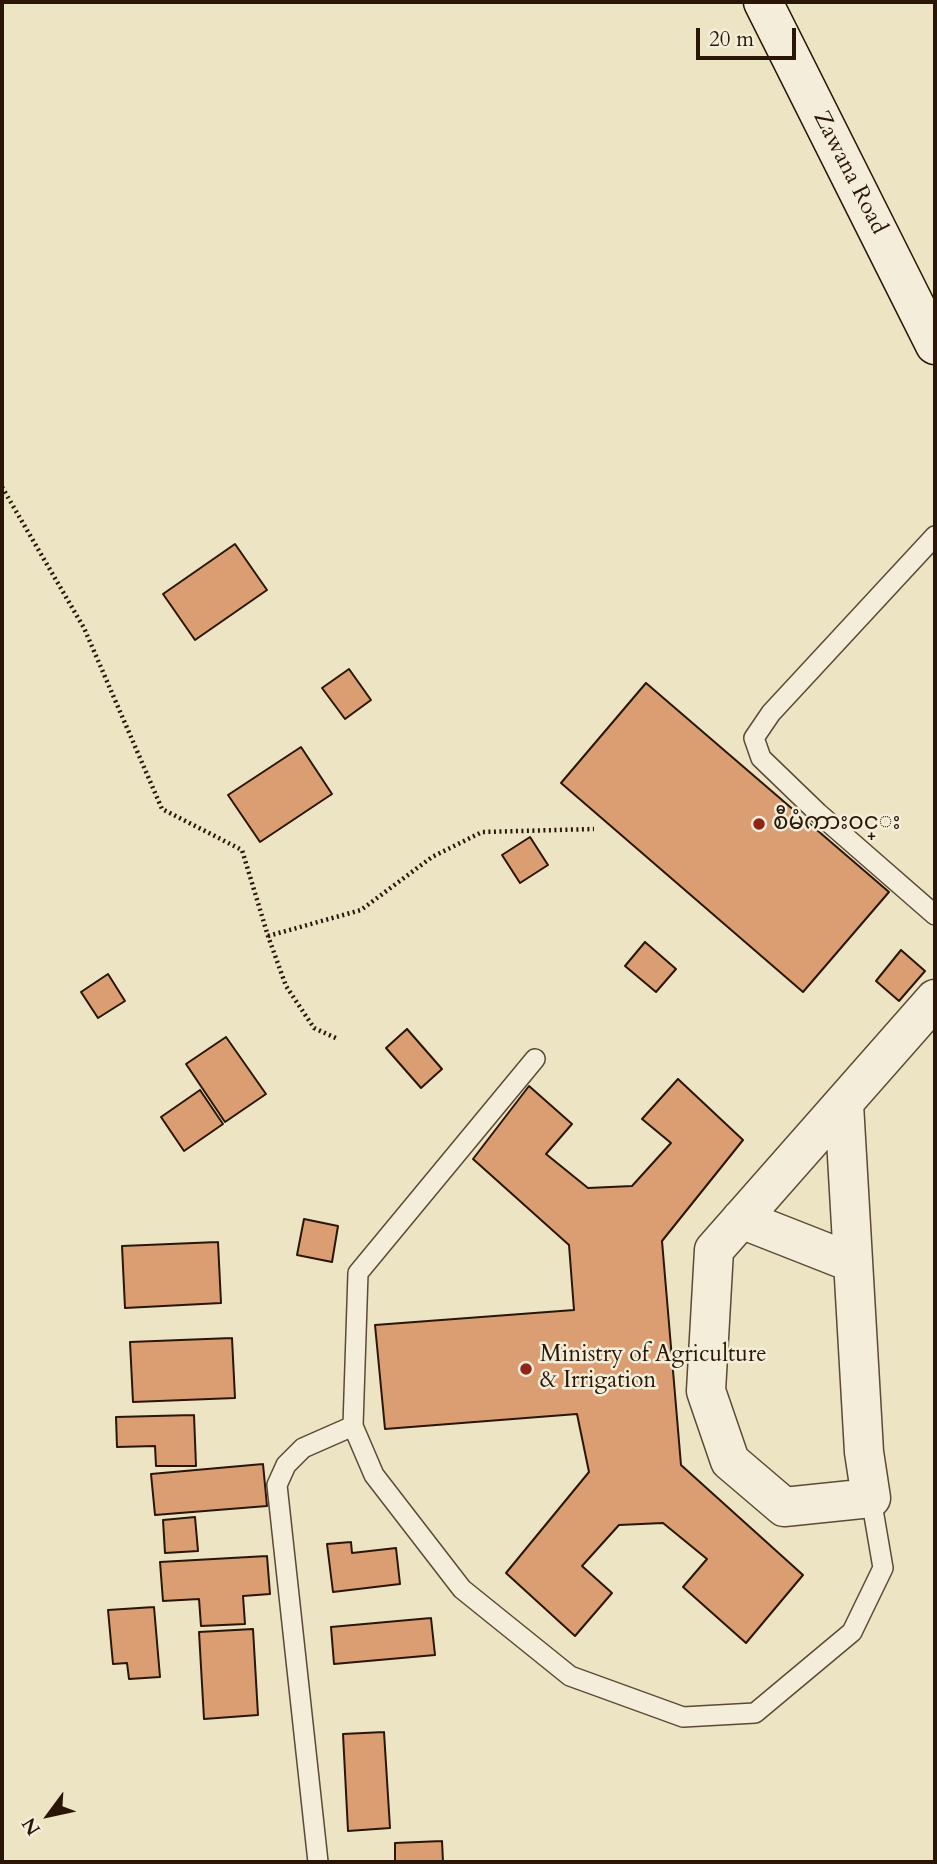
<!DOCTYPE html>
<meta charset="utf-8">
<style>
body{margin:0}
#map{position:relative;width:937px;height:1864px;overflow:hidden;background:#ede4c4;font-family:Cardo,serif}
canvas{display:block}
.frame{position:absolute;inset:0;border:4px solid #2a1606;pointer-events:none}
.north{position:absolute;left:14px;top:1780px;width:70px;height:70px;-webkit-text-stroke:5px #f3edd9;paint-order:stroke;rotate:237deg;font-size:19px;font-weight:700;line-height:28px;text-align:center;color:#2a1606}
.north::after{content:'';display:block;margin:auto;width:24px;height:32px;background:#2a1606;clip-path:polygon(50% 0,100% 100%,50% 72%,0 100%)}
.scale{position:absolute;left:696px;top:28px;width:100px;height:32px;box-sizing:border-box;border:4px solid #2a1606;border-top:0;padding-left:9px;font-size:21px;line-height:24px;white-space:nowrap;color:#2a1606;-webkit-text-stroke:5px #f3edd9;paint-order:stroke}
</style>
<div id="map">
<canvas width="937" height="1864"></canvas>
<div class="frame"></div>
<div class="north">N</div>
<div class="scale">20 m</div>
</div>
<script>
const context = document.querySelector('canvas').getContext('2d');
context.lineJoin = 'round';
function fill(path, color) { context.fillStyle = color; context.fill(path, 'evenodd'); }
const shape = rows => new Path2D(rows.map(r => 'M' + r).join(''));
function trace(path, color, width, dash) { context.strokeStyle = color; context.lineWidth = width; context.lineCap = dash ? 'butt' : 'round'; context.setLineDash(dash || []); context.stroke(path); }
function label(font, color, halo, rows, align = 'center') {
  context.font = font + ' Cardo,"Noto Sans Myanmar",serif'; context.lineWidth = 5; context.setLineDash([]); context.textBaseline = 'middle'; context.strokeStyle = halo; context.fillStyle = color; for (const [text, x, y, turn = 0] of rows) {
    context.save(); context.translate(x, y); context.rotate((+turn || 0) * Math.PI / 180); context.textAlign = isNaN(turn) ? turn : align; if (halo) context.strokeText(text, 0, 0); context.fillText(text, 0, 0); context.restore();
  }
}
const building = shape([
 [235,544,267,590,195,640,163,594,235,544],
 [349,669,371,700,345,719,322,688,349,669],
 [646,683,889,892,803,992,561,783,646,683],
 [301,747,332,794,260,842,228,795,301,747],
 [530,837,548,865,520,883,502,855,530,837],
 [645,942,676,969,656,992,625,966,645,942],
 [901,950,925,971,899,1001,876,981,901,950],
 [108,974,125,1001,98,1018,81,992,108,974],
 [407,1029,442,1069,421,1088,386,1048,407,1029],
 [226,1037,266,1094,225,1122,186,1064,226,1037],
 [678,1079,743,1140,662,1241,681,1465,803,1575,746,1643,683,1587,707,1559,663,1523,619,1525,582,1566,612,1593,575,1636,506,1573,589,1472,577,1414,385,1429,375,1325,574,1310,569,1245,473,1159,529,1086,572,1124,546,1154,588,1188,632,1186,671,1143,642,1119,678,1079],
 [200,1090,223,1124,184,1151,161,1117,200,1090],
 [304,1219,338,1226,332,1262,297,1255,304,1219],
 [218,1242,221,1303,125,1308,122,1246,218,1242],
 [232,1338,235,1398,133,1402,130,1342,232,1338],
 [194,1415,196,1466,156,1466,155,1446,117,1447,116,1417,194,1415],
 [263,1464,267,1506,155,1515,151,1474,263,1464],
 [195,1517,198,1551,165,1553,163,1520,195,1517],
 [351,1542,352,1553,396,1548,400,1584,333,1592,327,1544,351,1542],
 [267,1556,270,1594,243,1596,245,1624,201,1626,199,1599,163,1601,160,1562,267,1556],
 [154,1607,160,1677,129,1679,127,1663,113,1664,108,1610,154,1607],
 [431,1618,435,1655,334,1664,331,1627,431,1618],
 [253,1629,258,1715,204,1719,199,1632,253,1629],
 [384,1732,390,1828,348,1831,343,1734,384,1732],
 [442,1841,443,1862,395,1862,395,1843,442,1841]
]);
fill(building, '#db9d72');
trace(building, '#2a1606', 2);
const lane = shape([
 [935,536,771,713,754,738,761,758,818,813,935,915],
 [535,1059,358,1273,353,1426,374,1475,462,1589,570,1676,683,1717,755,1713,852,1632,883,1568,871,1498],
 [318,1862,277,1485,286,1465,303,1448,353,1426]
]);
const street = shape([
 [844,1104,864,1452,871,1498,784,1507,730,1461,706,1391,714,1250,935,999],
 [741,1219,853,1263]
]);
const secondary = shape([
 [763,2,935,345]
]);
trace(lane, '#5b4a36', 22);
trace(street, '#5b4a36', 41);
trace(secondary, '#2a1606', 41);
trace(shape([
 [2,487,84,628,162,809,242,850,268,936,286,986,314,1028,338,1039],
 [268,936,361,910,432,857,482,832,594,829]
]), '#2a1606', 4.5, [2, 3.5]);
trace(lane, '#f3edd9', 19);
trace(street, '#f3edd9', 38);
trace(secondary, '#f3edd9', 38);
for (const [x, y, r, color] of [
 [759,824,7,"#8f2418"],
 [526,1369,7,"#8f2418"]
]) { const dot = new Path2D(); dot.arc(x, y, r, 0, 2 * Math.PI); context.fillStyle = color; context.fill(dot); trace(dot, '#f3edd9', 2.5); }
label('23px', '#2a1606', '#f3edd9', [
 ["Zawana Road",849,173,63]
]);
label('23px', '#2a1606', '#f3edd9', [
 ["စီမံကားဝင္း",773,824],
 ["Ministry of Agriculture",540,1356],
 ["& Irrigation",540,1382]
], 'left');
</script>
